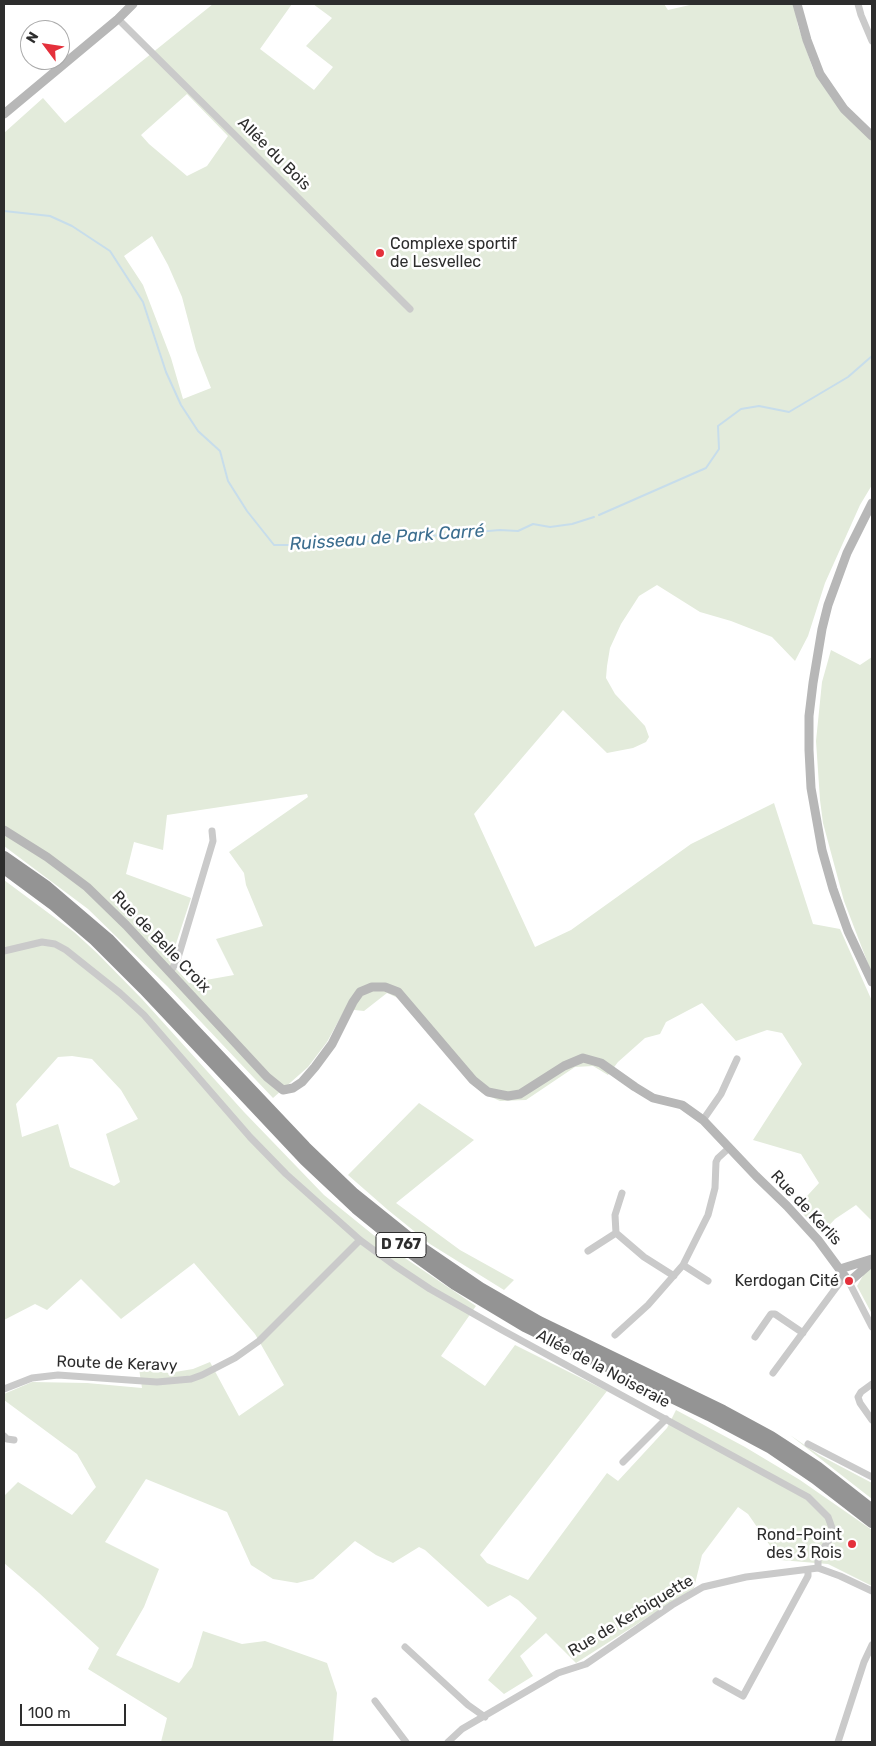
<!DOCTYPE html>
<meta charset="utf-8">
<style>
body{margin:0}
#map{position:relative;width:876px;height:1746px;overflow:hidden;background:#fff;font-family:Rubik,sans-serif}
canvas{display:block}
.frame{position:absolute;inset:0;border:5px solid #2d2d2d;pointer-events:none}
.north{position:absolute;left:20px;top:20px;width:50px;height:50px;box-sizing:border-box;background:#fff;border:1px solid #ababab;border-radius:50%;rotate:301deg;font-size:14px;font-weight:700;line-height:20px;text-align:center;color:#2d2d2d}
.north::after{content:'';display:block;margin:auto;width:18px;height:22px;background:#e4303b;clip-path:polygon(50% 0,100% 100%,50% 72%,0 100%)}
.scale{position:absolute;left:20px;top:1704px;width:106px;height:22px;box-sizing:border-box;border:2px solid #2d2d2d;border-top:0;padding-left:6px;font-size:15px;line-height:18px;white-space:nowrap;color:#2d2d2d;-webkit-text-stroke:4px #fff;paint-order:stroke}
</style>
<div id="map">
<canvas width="876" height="1746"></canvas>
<div class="frame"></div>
<div class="north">N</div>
<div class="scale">100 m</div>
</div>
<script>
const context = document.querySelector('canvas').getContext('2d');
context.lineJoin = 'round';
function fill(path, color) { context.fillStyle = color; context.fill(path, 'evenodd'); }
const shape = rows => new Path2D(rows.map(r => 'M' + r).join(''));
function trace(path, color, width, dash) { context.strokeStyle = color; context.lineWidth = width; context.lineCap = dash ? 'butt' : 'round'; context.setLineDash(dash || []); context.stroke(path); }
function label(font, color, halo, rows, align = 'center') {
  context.font = font + ' Rubik,sans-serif'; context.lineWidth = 5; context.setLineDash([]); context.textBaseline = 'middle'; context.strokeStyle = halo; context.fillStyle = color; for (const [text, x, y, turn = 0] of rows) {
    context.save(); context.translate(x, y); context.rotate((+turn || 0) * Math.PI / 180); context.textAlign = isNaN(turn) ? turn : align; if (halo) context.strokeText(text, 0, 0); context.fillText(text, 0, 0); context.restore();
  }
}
fill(shape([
 [213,4,292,4,260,49,314,90,333,67,306,46,332,18,313,4,664,4,668,10,694,4,794,4,798,26,813,69,831,98,872,141,872,485,860,505,825,583,808,636,795,661,772,637,731,621,700,612,657,585,639,596,621,624,610,648,607,666,606,678,615,694,645,726,649,737,646,742,633,748,607,753,563,710,474,814,535,947,571,930,691,844,774,803,813,924,840,929,872,1001,872,1221,856,1205,835,1219,821,1234,797,1207,819,1183,801,1154,753,1140,802,1064,782,1033,767,1030,736,1041,702,1003,666,1022,660,1034,645,1038,618,1062,608,1075,593,1066,575,1067,526,1100,500,1101,482,1093,469,1080,398,998,387,993,364,1011,345,1009,327,1042,308,1067,273,1098,167,986,88,909,4,846,4,133,43,98,65,123],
 [187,94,228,136,207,166,187,176,149,144,141,135],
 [152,236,168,265,182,297,196,350,211,388,183,399,171,358,143,285,124,256],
 [307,794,308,797,229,852,244,873,246,885,263,926,216,939,234,975,189,983,170,962,191,898,126,874,134,842,163,850,167,815],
 [831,650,860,665,872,657,872,974,844,901,823,823,820,800,816,741,822,682],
 [4,880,74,932,97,953,142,999,244,1112,324,1195,387,1246,476,1306,441,1356,485,1386,515,1345,607,1391,480,1555,487,1563,528,1580,607,1473,618,1481,667,1428,676,1410,745,1447,800,1480,872,1530,872,1586,828,1564,780,1560,748,1514,738,1507,702,1555,694,1588,576,1663,546,1633,520,1656,533,1676,504,1694,488,1680,537,1618,518,1600,510,1595,488,1607,425,1550,419,1547,393,1563,376,1555,355,1541,313,1579,297,1583,273,1579,251,1565,227,1512,146,1479,105,1542,159,1569,144,1607,116,1655,179,1683,192,1667,203,1631,242,1644,265,1641,327,1663,337,1693,333,1742,161,1742,167,1718,88,1669,99,1648,39,1593,4,1563,4,1496,18,1482,72,1515,96,1487,77,1454,4,1400,4,1394,32,1382,87,1383,142,1388,139,1369,169,1373,193,1369,210,1362,239,1416,284,1385,255,1334,194,1263,121,1319,81,1279,47,1310,35,1304,4,1320],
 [72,1056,92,1059,121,1090,138,1119,106,1134,120,1182,114,1186,70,1167,58,1124,22,1137,16,1104,58,1057],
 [419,1103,474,1140,396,1203,460,1250,514,1280,504,1290,430,1244,388,1210,348,1175],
 [872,1267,872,1314,857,1286,865,1272],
 [790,1435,819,1455,872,1483,872,1499]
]), '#e3ebdb');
trace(shape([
 [4,211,50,216,72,226,110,251,143,302,166,372,181,405,198,431,220,451,228,481,247,511,274,545,325,545,500,530,518,531,533,524,550,527,572,524,594,517],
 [599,515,706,468,719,449,718,426,741,409,759,406,789,412,848,377,872,356]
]), '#c7ddeb', 2);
trace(shape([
 [858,4,861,15,872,41],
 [118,19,410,309],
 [4,951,42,942,55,944,66,950,120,993,144,1015,250,1137,286,1174,360,1240,394,1265,430,1289,502,1330,808,1497,828,1517,832,1528,829,1540,818,1557,818,1568],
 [170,972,177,961,213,841,212,831],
 [703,1120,721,1094,737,1059],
 [622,1193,615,1215,616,1233,644,1257,674,1276],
 [588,1251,616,1233],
 [683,1265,708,1281],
 [849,1282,872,1327],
 [615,1335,648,1305,683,1265,708,1215,715,1188,716,1162,718,1158,729,1148],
 [755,1337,771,1314,775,1314,803,1333],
 [773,1373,841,1281,845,1277],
 [872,1384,861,1392,858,1397,860,1403,872,1420],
 [4,1389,32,1378,58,1375,157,1382,191,1379,202,1375,235,1358,259,1341,360,1240],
 [4,1436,7,1439,14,1440],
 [808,1444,872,1477],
 [623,1462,666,1419],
 [405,1647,468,1705,485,1717],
 [716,1681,743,1696,808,1576,808,1570],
 [375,1701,406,1742],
 [448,1742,462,1729,558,1673,586,1664,672,1605,703,1587,746,1577,818,1568,840,1576,872,1591],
 [838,1742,864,1662,872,1645]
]), '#cacaca', 7);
trace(shape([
 [797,4,807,40,820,74,844,109,872,136],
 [4,114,118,19,133,4],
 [872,503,847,553,828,605,822,629,813,683,809,716,809,750,811,788,822,850,833,889,848,931,872,982],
 [4,830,47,857,87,887,126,925,267,1077,283,1090,293,1088,302,1082,315,1067,332,1044,353,1002,360,992,372,987,385,987,398,992,473,1080,488,1092,508,1096,520,1094,564,1066,583,1058,601,1063,635,1087,653,1098,682,1105,703,1120,756,1176,787,1206,818,1240,849,1282,872,1262],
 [840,1269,872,1259]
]), '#b7b7b7', 9);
trace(shape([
 [4,857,47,887,108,939,305,1147,354,1194,420,1247,480,1288,539,1322,723,1411,771,1437,817,1467,872,1510],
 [4,868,54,905,95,940,144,989,305,1160,356,1208,409,1251,455,1284,525,1326,709,1415,771,1448,815,1478,872,1522]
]), '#949494', 12);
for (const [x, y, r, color] of [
 [380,253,5,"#e4303b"],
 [849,1281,5,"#e4303b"],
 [852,1544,5,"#e4303b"]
]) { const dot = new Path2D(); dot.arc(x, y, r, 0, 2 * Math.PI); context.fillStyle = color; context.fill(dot); trace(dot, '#fff', 2); }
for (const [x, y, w] of [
 [401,1245,50]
]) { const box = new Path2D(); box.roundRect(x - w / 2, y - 12.5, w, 25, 4); context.fillStyle = '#fff'; context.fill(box); trace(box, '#2d2d2d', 1); }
label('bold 15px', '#2d2d2d', null, [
 ["D 767",401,1245]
]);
label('16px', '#2d2d2d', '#fff', [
 ["Allée du Bois",274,154,45],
 ["Rue de Belle Croix",161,942,46],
 ["Rue de Kerlis",806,1208,47],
 ["Route de Keravy",117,1364,2],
 ["Allée de la Noiseraie",603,1369,28],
 ["Rue de Kerbiquette",631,1616,-31]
]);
label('16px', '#2d2d2d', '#fff', [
 ["Complexe sportif",390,244,"left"],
 ["de Lesvellec",390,262,"left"],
 ["Kerdogan Cité",839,1281],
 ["Rond-Point",842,1535],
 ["des 3 Rois",842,1553]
], 'right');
label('italic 18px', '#3c6e8f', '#fff', [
 ["Ruisseau de Park Carré",387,538,-4]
]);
</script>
